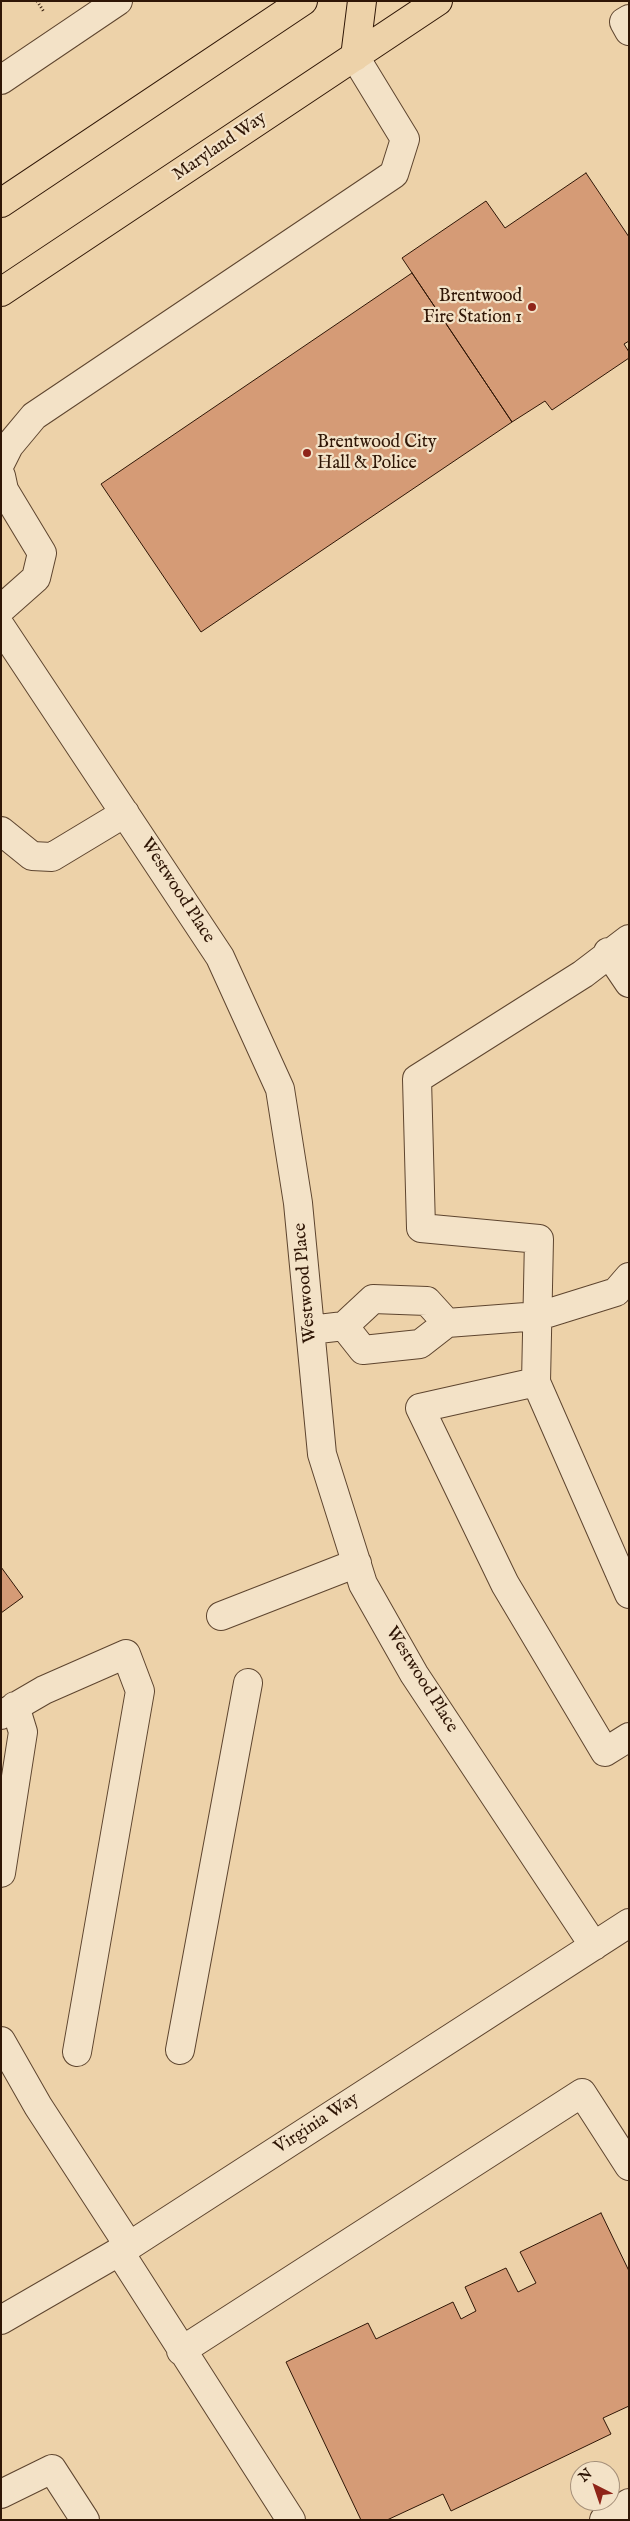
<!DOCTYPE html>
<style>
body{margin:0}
#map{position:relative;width:630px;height:2521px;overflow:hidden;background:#edd2a9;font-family:"IM FELL English",serif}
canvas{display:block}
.frame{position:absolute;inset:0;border:2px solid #2f1606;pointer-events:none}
.north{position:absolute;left:570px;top:2461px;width:50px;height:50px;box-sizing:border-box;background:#f3e2c7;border:1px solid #a5907a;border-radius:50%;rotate:319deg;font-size:14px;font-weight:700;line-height:20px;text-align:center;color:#2f1606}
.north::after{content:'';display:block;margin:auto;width:18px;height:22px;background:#8f2418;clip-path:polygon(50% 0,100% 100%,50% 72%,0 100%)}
</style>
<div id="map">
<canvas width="630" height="2521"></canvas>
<div class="frame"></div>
<div class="north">N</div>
</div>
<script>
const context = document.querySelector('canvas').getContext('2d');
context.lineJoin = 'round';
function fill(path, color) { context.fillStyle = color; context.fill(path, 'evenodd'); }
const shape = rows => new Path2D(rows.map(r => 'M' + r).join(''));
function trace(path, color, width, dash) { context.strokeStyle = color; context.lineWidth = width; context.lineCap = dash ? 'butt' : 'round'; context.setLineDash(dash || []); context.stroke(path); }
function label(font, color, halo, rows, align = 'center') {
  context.font = font + ' "IM FELL English",serif'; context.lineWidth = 4.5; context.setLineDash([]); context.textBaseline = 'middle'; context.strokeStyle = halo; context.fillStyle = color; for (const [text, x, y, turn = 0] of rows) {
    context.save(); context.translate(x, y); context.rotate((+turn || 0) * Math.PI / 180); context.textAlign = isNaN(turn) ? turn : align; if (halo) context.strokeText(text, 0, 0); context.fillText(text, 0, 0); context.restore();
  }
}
const building = shape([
 [586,173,629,237,629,341,624,344,629,352,629,358,552,410,545,401,512,422,402,258,486,201,505,228,586,173],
 [412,273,512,422,201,632,101,484,412,273],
 [1,1567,23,1597,1,1613,1,1567],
 [601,2213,629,2271,629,2406,603,2418,611,2434,451,2511,443,2494,387,2520,361,2520,286,2362,368,2323,376,2339,453,2302,461,2319,476,2311,465,2287,506,2268,518,2292,536,2283,520,2252,601,2213]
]);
fill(building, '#d59b76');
trace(building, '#2f1606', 1);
const minor = shape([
 [629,19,624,22,629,31],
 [1,80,118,1],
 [1,462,9,446,34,416,394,174,405,139,355,57],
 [1,476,4,490,42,553,36,578,1,609],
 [1,627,220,957,280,1089,298,1203,322,1454,363,1584,414,1674,594,1946],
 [1,831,32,856,52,857,125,813],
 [629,939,583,974,417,1079,421,1228,539,1239,536,1382,420,1408,505,1584,605,1752,629,1737],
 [608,952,629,983],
 [447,1323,539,1316,616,1292,629,1277],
 [310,1330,344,1326,373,1299,427,1301,447,1323,420,1344,363,1350,344,1326],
 [536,1382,629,1594],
 [221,1616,357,1563],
 [1,1715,44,1690,126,1654,140,1691,77,2052],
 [1,1873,23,1732,15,1706],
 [1,2041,38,2106,129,2246],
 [180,2050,248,1683],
 [119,2251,291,2520],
 [1,2320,129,2246,629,1923],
 [181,2351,582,2093,629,2166],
 [1,2494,52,2469,85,2520],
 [604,2520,629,2503]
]);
const major = shape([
 [355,57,362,1],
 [1,203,303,1],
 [1,292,438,1]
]);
trace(minor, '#5e452f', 30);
trace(major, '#2f1606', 30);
trace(shape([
 [37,1,44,12]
]), '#2f1606', 3, [1, 2.5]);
trace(minor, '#f3e2c7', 28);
trace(major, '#edd2a9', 28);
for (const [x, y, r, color] of [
 [532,307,5,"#8f2418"],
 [307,453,5,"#8f2418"]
]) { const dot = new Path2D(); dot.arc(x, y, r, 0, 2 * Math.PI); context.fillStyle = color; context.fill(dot); trace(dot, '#f3e2c7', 2); }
label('18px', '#2f1606', '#f3e2c7', [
 ["Maryland Way",220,147,-34],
 ["Westwood Place",177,891,57],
 ["Westwood Place",306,1283,-95],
 ["Westwood Place",421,1680,58],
 ["Virginia Way",317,2124,-33]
]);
label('18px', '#2f1606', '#f3e2c7', [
 ["Brentwood",522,297],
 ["Fire Station 1",522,318],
 ["Brentwood City",317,443,"left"],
 ["Hall & Police",317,464,"left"]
], 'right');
</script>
